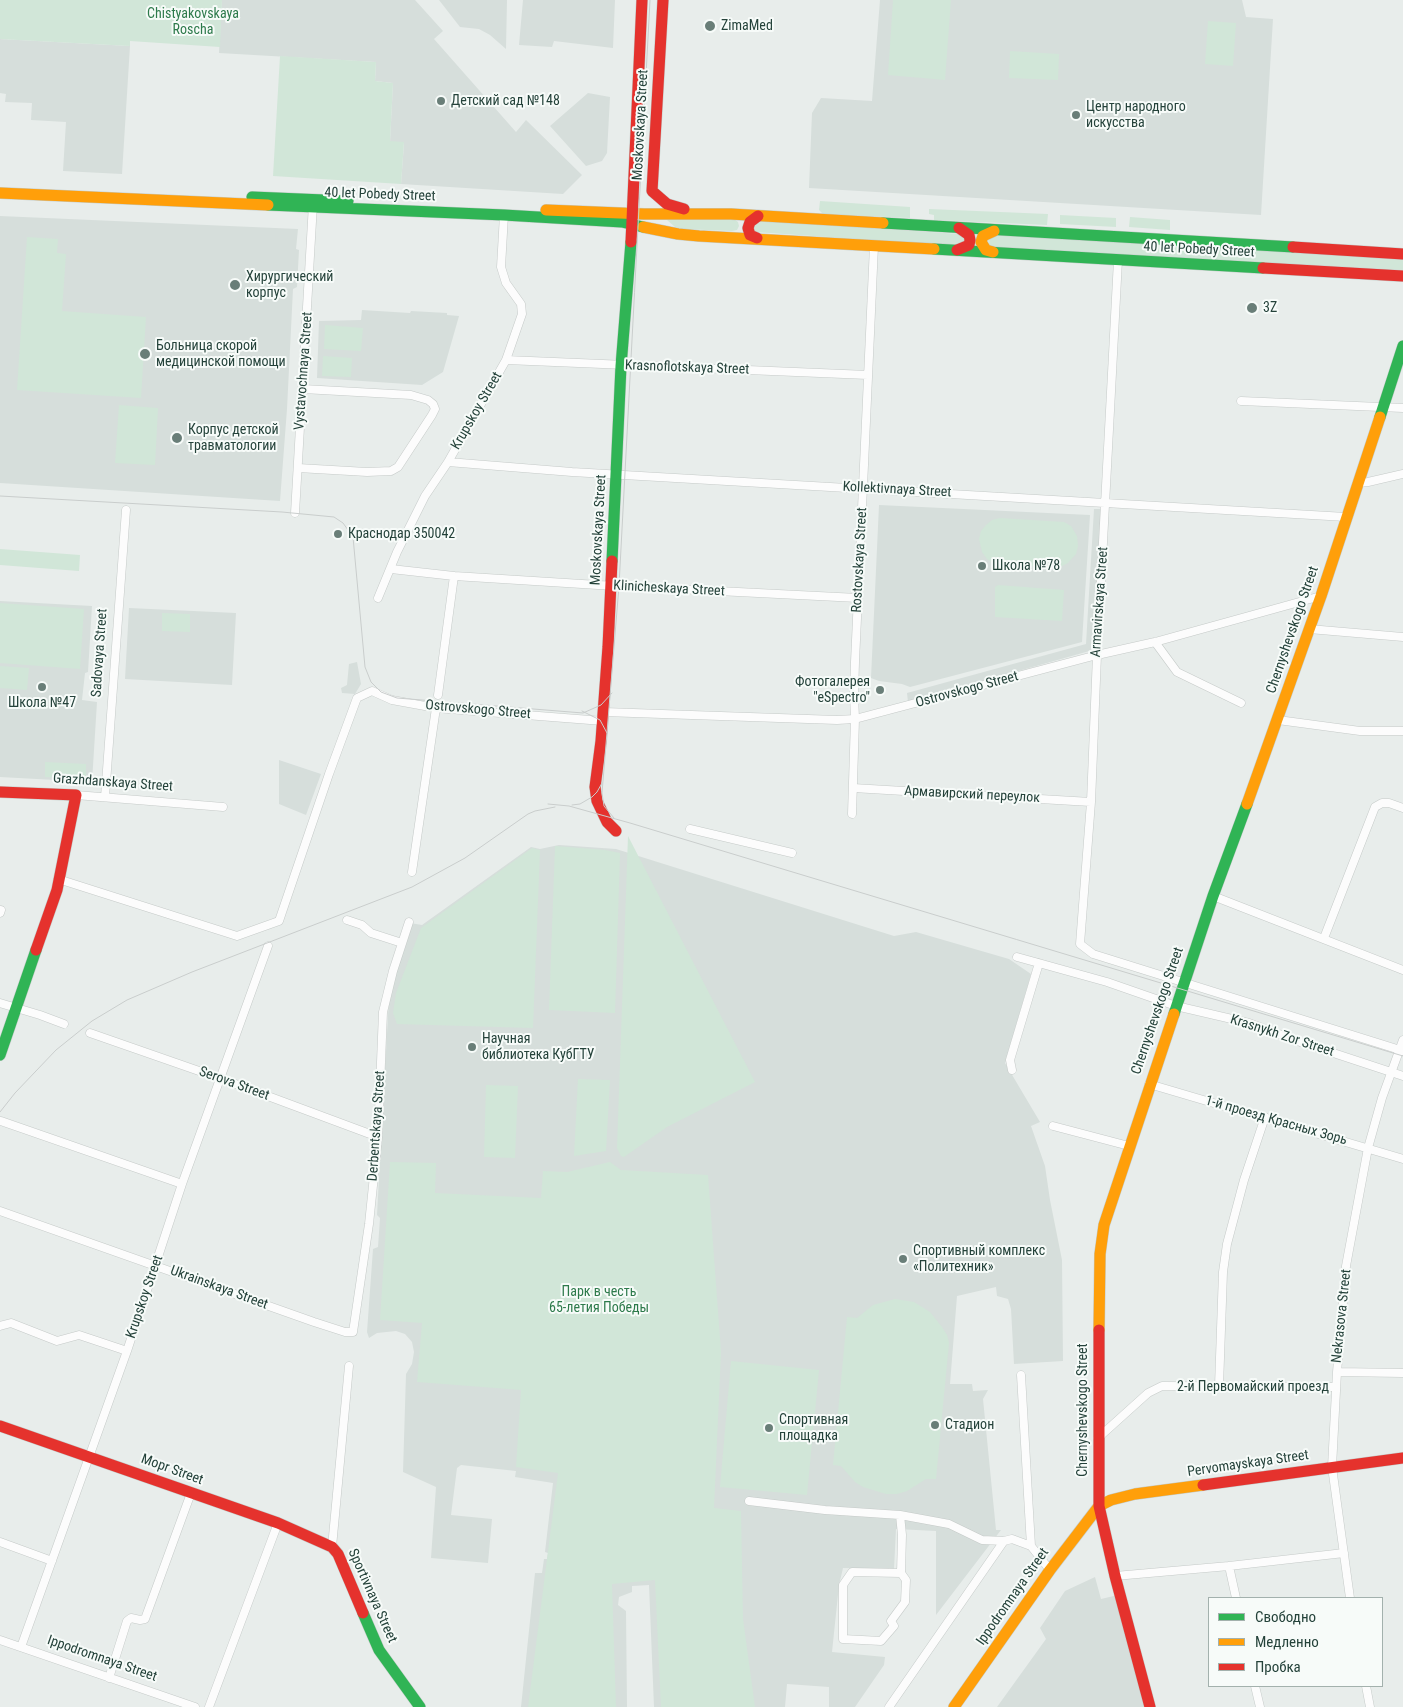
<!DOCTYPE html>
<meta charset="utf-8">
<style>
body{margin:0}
#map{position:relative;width:1403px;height:1707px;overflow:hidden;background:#e8edeb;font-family:"Roboto Condensed",sans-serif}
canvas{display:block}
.legend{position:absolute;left:1208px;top:1597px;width:175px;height:90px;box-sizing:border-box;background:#f7fbf9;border:1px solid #a3b1ad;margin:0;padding:6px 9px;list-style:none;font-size:15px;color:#24423a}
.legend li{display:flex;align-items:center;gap:10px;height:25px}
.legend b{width:25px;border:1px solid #a3b1ad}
</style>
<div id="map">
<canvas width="1403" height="1707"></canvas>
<ul class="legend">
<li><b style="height:6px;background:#30b455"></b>Свободно</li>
<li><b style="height:6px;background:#ff9f0a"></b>Медленно</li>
<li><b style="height:6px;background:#e5322d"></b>Пробка</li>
</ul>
</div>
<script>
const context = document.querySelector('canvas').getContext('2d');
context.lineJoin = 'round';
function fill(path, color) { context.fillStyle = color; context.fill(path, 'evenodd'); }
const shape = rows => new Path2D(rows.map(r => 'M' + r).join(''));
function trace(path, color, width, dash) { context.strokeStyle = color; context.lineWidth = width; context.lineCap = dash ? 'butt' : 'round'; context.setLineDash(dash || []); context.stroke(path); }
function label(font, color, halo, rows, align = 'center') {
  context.font = font + ' "Roboto Condensed",sans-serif'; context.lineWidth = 4; context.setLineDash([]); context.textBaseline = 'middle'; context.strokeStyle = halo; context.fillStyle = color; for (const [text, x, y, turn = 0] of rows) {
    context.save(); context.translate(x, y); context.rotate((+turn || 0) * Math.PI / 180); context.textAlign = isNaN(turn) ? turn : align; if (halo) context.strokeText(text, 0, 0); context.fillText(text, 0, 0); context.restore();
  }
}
fill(shape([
 [222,0,415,0,443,31,434,39,516,132,526,120,582,175,563,194,401,184,404,143,390,142,393,83,375,81,376,62,219,53],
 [439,0,507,0,506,49,490,35,479,29,460,27],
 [523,0,615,0,613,48,554,41,552,47,519,45],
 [880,0,1242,0,1246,17,1273,19,1261,215,809,188,812,113,821,98,872,101],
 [0,39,130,46,122,174,63,171,66,122,31,120,32,103,5,102,6,94,0,93],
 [588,93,610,97,607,153,602,161,586,166,550,126],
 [0,216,298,229,296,249,299,250,297,287,293,289,287,409,280,501,0,483],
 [362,310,410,313,411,311,447,313,447,315,459,316,443,372,422,385,317,378,319,321,361,320],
 [879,505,1090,515,1082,642,910,687,902,684,879,681,871,678],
 [1094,509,1102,509,1093,650,908,702,907,693,1086,644],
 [0,601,92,606,88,672,85,673,82,700,97,702,92,782,0,777],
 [129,608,236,613,232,685,125,679],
 [357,662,361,684,355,694,342,693,341,688,347,685,349,664],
 [279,760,321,774,306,815,279,804],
 [559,845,616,849,894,936,916,932,1009,959,1031,974,1005,1063,1040,1122,1031,1126,1045,1166,1050,1200,1062,1260,1063,1361,1014,1364,1011,1309,1008,1299,997,1296,996,1287,957,1296,950,1384,972,1384,973,1391,988,1390,983,1399,996,1530,1001,1530,936,1615,936,1531,896,1529,894,1569,843,1568,839,1585,832,1652,885,1657,884,1665,855,1707,829,1707,829,1687,787,1684,785,1707,654,1707,649,1585,632,1586,632,1592,619,1597,618,1605,626,1611,627,1707,521,1707,535,1573,542,1573,544,1559,547,1559,548,1553,545,1552,553,1483,515,1477,516,1471,461,1465,457,1468,451,1515,492,1519,488,1563,431,1558,436,1487,403,1472,406,1374,412,1364,414,1352,412,1342,405,1334,396,1331,377,1333,369,1338,367,1332,373,1249,378,1247,380,1218,377,1215,389,997,410,923,422,925,531,847,540,849],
 [1095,1577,1101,1599,1118,1595,1147,1707,997,1707,1046,1639,1040,1628,1065,1591]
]), '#d6dedb');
fill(shape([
 [0,0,222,0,220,47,130,41,130,46,0,39],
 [893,0,951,0,945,80,888,75],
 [1208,21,1236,23,1233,66,1205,64],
 [1010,51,1059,54,1058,80,1009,78],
 [280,56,376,62,375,81,393,83,390,141,404,142,401,184,273,176],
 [820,201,910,207,910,218,823,214,819,210],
 [929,209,1048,214,1047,225,934,220,934,215,929,214],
 [1060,215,1116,218,1116,227,1060,224],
 [669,217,734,219,738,222,739,226,737,230,732,231,682,229,675,227,667,220],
 [1130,217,1170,220,1170,230,1129,227],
 [757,220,959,234,964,237,964,240,963,244,959,246,755,232,752,222],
 [996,235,1403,258,1403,270,994,248,990,246,988,241,989,238],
 [27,237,58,239,57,253,66,254,62,311,146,317,141,398,17,390],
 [325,325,363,328,361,351,324,349],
 [323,356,352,358,351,377,322,376],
 [119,405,158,408,155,465,115,463],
 [1000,518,1064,522,1071,526,1077,536,1078,546,1076,554,1068,563,1058,568,993,563,987,559,982,552,979,539,981,531,986,525,992,520],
 [0,549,80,555,79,571,0,565],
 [998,585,1064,590,1062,621,995,617,995,587],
 [0,603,84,609,80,669,0,663],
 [162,613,190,614,190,632,162,631],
 [0,666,29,668,27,690,0,688],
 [45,762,86,764,86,779,45,777],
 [628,836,755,1082,667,1127,624,1157,621,1156,617,1148],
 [555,846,605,850,620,853,615,1013,549,1010],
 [532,848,540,850,533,1028,397,1024,393,1013,396,993,421,928],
 [578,1079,610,1080,606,1151,574,1156],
 [486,1085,518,1086,515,1158,484,1157],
 [390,1162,436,1163,435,1193,541,1198,543,1171,567,1172,610,1162,621,1170,708,1175,721,1352,714,1508,741,1511,743,1619,755,1707,661,1707,655,1580,612,1584,616,1707,528,1707,558,1473,516,1467,521,1390,417,1382,422,1323,380,1320],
 [895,1299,914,1302,930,1312,942,1327,947,1335,949,1343,936,1479,926,1479,907,1491,897,1494,886,1494,863,1487,855,1482,841,1466,833,1465,847,1317,857,1318,873,1305],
 [731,1361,819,1370,807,1495,720,1487]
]), '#d1e6d8');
const street = shape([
 [1118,260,1097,655,1091,802,1080,944,1093,954,1403,1051],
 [506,360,868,375],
 [1241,401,1403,408],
 [448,462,572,472,1346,517],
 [298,468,367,472,391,471,398,467,432,415,435,409,433,404,428,400,411,395,303,389],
 [1358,483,1368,482,1403,474],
 [295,513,313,204],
 [391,569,454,576,598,585,858,598],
 [378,598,397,552,425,496,448,462,506,360,522,314,521,304,506,283,501,267,504,215],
 [1309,629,1403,637],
 [1155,642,1177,672,1241,703],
 [438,695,454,576],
 [604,712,837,720,855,719,1097,655,1155,642,1321,596],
 [1278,720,1360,731,1403,731],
 [853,788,1091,802],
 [76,795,223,807],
 [105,797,126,510],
 [852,814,855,719,854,695,855,662,874,246],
 [690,829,792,853],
 [412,872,436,708],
 [58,879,237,936,279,921,329,774,357,698,372,691,392,700,436,708,603,721],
 [1213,896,1403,970],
 [0,913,1,910],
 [347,920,362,925,371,933,402,943],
 [1324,938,1375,807,1382,803,1389,803,1403,808],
 [1017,957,1107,982,1176,1006,1249,1023,1303,1043,1403,1076],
 [0,1003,40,1015,64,1024],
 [90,1033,222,1079,378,1137],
 [1012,1070,1010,1060,1039,963],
 [1149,1084,1403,1159],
 [1,1121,182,1184],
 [1053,1126,1129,1146],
 [0,1211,314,1322,345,1332,353,1332,369,1224,378,1137,383,1012,393,971,409,922],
 [0,1326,11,1323,57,1341,79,1335,127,1351],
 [1337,1372,1403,1373],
 [1021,1375,1031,1546,1050,1570],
 [1219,1386,1223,1272,1227,1244,1244,1180,1265,1117],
 [1098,1438,1148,1393,1162,1386,1336,1387],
 [749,1501,825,1510,900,1515,949,1524,982,1540,1004,1541],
 [900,1515,902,1535,901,1573,906,1580,905,1602,891,1621,894,1626,881,1641,843,1639,843,1585,852,1572,901,1573],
 [0,1542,52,1561],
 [332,1547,349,1366],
 [1229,1566,1236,1598],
 [1115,1576,1229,1566,1344,1553],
 [1350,1598,1332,1467,1337,1372,1346,1266,1368,1148,1382,1098,1403,1040],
 [0,1640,195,1707],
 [21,1647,127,1351,182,1184,268,946],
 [109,1678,127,1621,131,1618,140,1620,145,1619,191,1493],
 [1255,1686,1260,1707],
 [1366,1686,1370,1707],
 [209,1707,278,1523],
 [889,1707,1004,1541,1012,1539,1031,1546]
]);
const fast = shape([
 [252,197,348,201],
 [268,205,504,215,622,222,643,227],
 [883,223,1293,247],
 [934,249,1263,268],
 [1380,417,1403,346],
 [612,561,621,366,631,242],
 [1174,1014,1213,896,1247,804],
 [0,1055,36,950],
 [363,1613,379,1650,420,1707]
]);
const slow = shape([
 [0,193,268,205],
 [546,210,644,214,731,214,883,223],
 [643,227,678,234,699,236,934,249],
 [993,252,986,250,981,242,983,236,994,231],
 [1247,804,1321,596,1380,417],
 [1099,1330,1100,1254,1104,1225,1174,1014],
 [954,1707,1050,1570,1099,1506,1111,1500,1135,1494,1203,1485]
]);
const jam = shape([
 [663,0,652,191,667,204,684,209],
 [757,238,750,235,748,228,750,222,758,216],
 [631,242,642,0],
 [1293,247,1403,254],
 [957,250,969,245,970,240,969,235,959,228],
 [1263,268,1403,276],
 [612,561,608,647,601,741,595,787,597,801,607,822,616,831],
 [0,792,76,795,57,890,36,950],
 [1099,1330,1099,1506,1115,1576,1150,1707],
 [0,1426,278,1523,332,1547,338,1554,363,1613],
 [1203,1485,1403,1458]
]);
trace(street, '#c5cac8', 9);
trace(fast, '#c3cbc8', 12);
trace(slow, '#c3cbc8', 12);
trace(jam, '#c3cbc8', 12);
trace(street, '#fcfcfc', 8);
trace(fast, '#30b455', 11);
trace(slow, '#ff9f0a', 11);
trace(jam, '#e5322d', 11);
trace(shape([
 [0,496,282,512,334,517,343,523,353,537,365,667,371,682,381,692,397,698,583,713,601,705,612,693],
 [582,711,600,720,607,733],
 [548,804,569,806,630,823,1403,1056],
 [572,805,580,804,592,797,597,792,602,783],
 [614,818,604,806,602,793,619,586,650,0],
 [0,1112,15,1093,56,1050,92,1021,127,1000,192,972,412,887,465,858,528,814,535,811,555,807]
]), '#c9cdcc', 1);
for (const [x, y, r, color] of [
 [710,26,6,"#697e78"],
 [441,101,5,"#697e78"],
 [1076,115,5,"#697e78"],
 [235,285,6,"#697e78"],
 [1252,308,6,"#697e78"],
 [145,354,6,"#697e78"],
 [177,438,6,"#697e78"],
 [338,534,5,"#697e78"],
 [982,566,5,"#697e78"],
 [42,687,5,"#697e78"],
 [880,690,5,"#697e78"],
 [472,1047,5,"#697e78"],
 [903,1259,5,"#697e78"],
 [935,1425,5,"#697e78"],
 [769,1428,5,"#697e78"]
]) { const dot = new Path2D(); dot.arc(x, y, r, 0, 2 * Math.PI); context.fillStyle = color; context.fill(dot); trace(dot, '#f7fbf9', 2); }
label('14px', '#2d7a4b', '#f7fbf9', [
 ["Chistyakovskaya",193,14],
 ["Roscha",193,30],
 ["Парк в честь",599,1292],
 ["65-летия Победы",599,1308]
]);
label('14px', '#24423a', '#f7fbf9', [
 ["ZimaMed",721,26],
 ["Детский сад №148",451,101],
 ["Центр народного",1086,107],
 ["искусства",1086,123],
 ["Хирургический",246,277],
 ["корпус",246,293],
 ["3Z",1263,308],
 ["Больница скорой",156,346],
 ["медицинской помощи",156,362],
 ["Корпус детской",188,430],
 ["травматологии",188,446],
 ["Краснодар 350042",348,534],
 ["Школа №78",992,566],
 ["Фотогалерея",870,682,"right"],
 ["\"eSpectro\"",870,698,"right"],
 ["Школа №47",42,703,"center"],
 ["Научная",482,1039],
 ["библиотека КубГТУ",482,1055],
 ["Спортивный комплекс",913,1251],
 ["«Политехник»",913,1267],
 ["Спортивная",779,1420],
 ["площадка",779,1436],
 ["Стадион",945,1425]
], 'left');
label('14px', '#24423a', '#f7fbf9', [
 ["Moskovskaya Street",641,125,-87],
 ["40 let Pobedy Street",380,195,2],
 ["40 let Pobedy Street",1199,250,3],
 ["Krasnoflotskaya Street",687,368,2],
 ["Vystavochnaya Street",304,371,-86],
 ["Krupskoy Street",477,411,-60],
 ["Kollektivnaya Street",897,490,3],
 ["Moskovskaya Street",599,530,-87],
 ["Rostovskaya Street",860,560,-87],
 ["Klinicheskaya Street",669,589,3],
 ["Armavirskaya Street",1100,602,-86],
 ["Chernyshevskogo Street",1293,630,-71],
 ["Sadovaya Street",100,653,-86],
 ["Ostrovskogo Street",967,690,-15],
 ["Ostrovskogo Street",478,710,5],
 ["Grazhdanskaya Street",113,783,4],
 ["Армавирский переулок",972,795,3],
 ["Chernyshevskogo Street",1158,1011,-71],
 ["Krasnykh Zor Street",1282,1036,18],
 ["Serova Street",234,1084,20],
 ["1-й проезд Красных Зорь",1276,1121,16],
 ["Derbentskaya Street",377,1126,-86],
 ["Ukrainskaya Street",219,1288,20],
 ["Krupskoy Street",145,1297,-71],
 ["Nekrasova Street",1342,1316,-84],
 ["2-й Первомайский проезд",1253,1387],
 ["Chernyshevskogo Street",1083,1410,-90],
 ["Pervomayskaya Street",1248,1464,-8],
 ["Mopr Street",172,1470,20],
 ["Sportivnaya Street",372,1596,66],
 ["Ippodromnaya Street",1013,1597,-55],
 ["Ippodromnaya Street",102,1659,19]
]);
</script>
